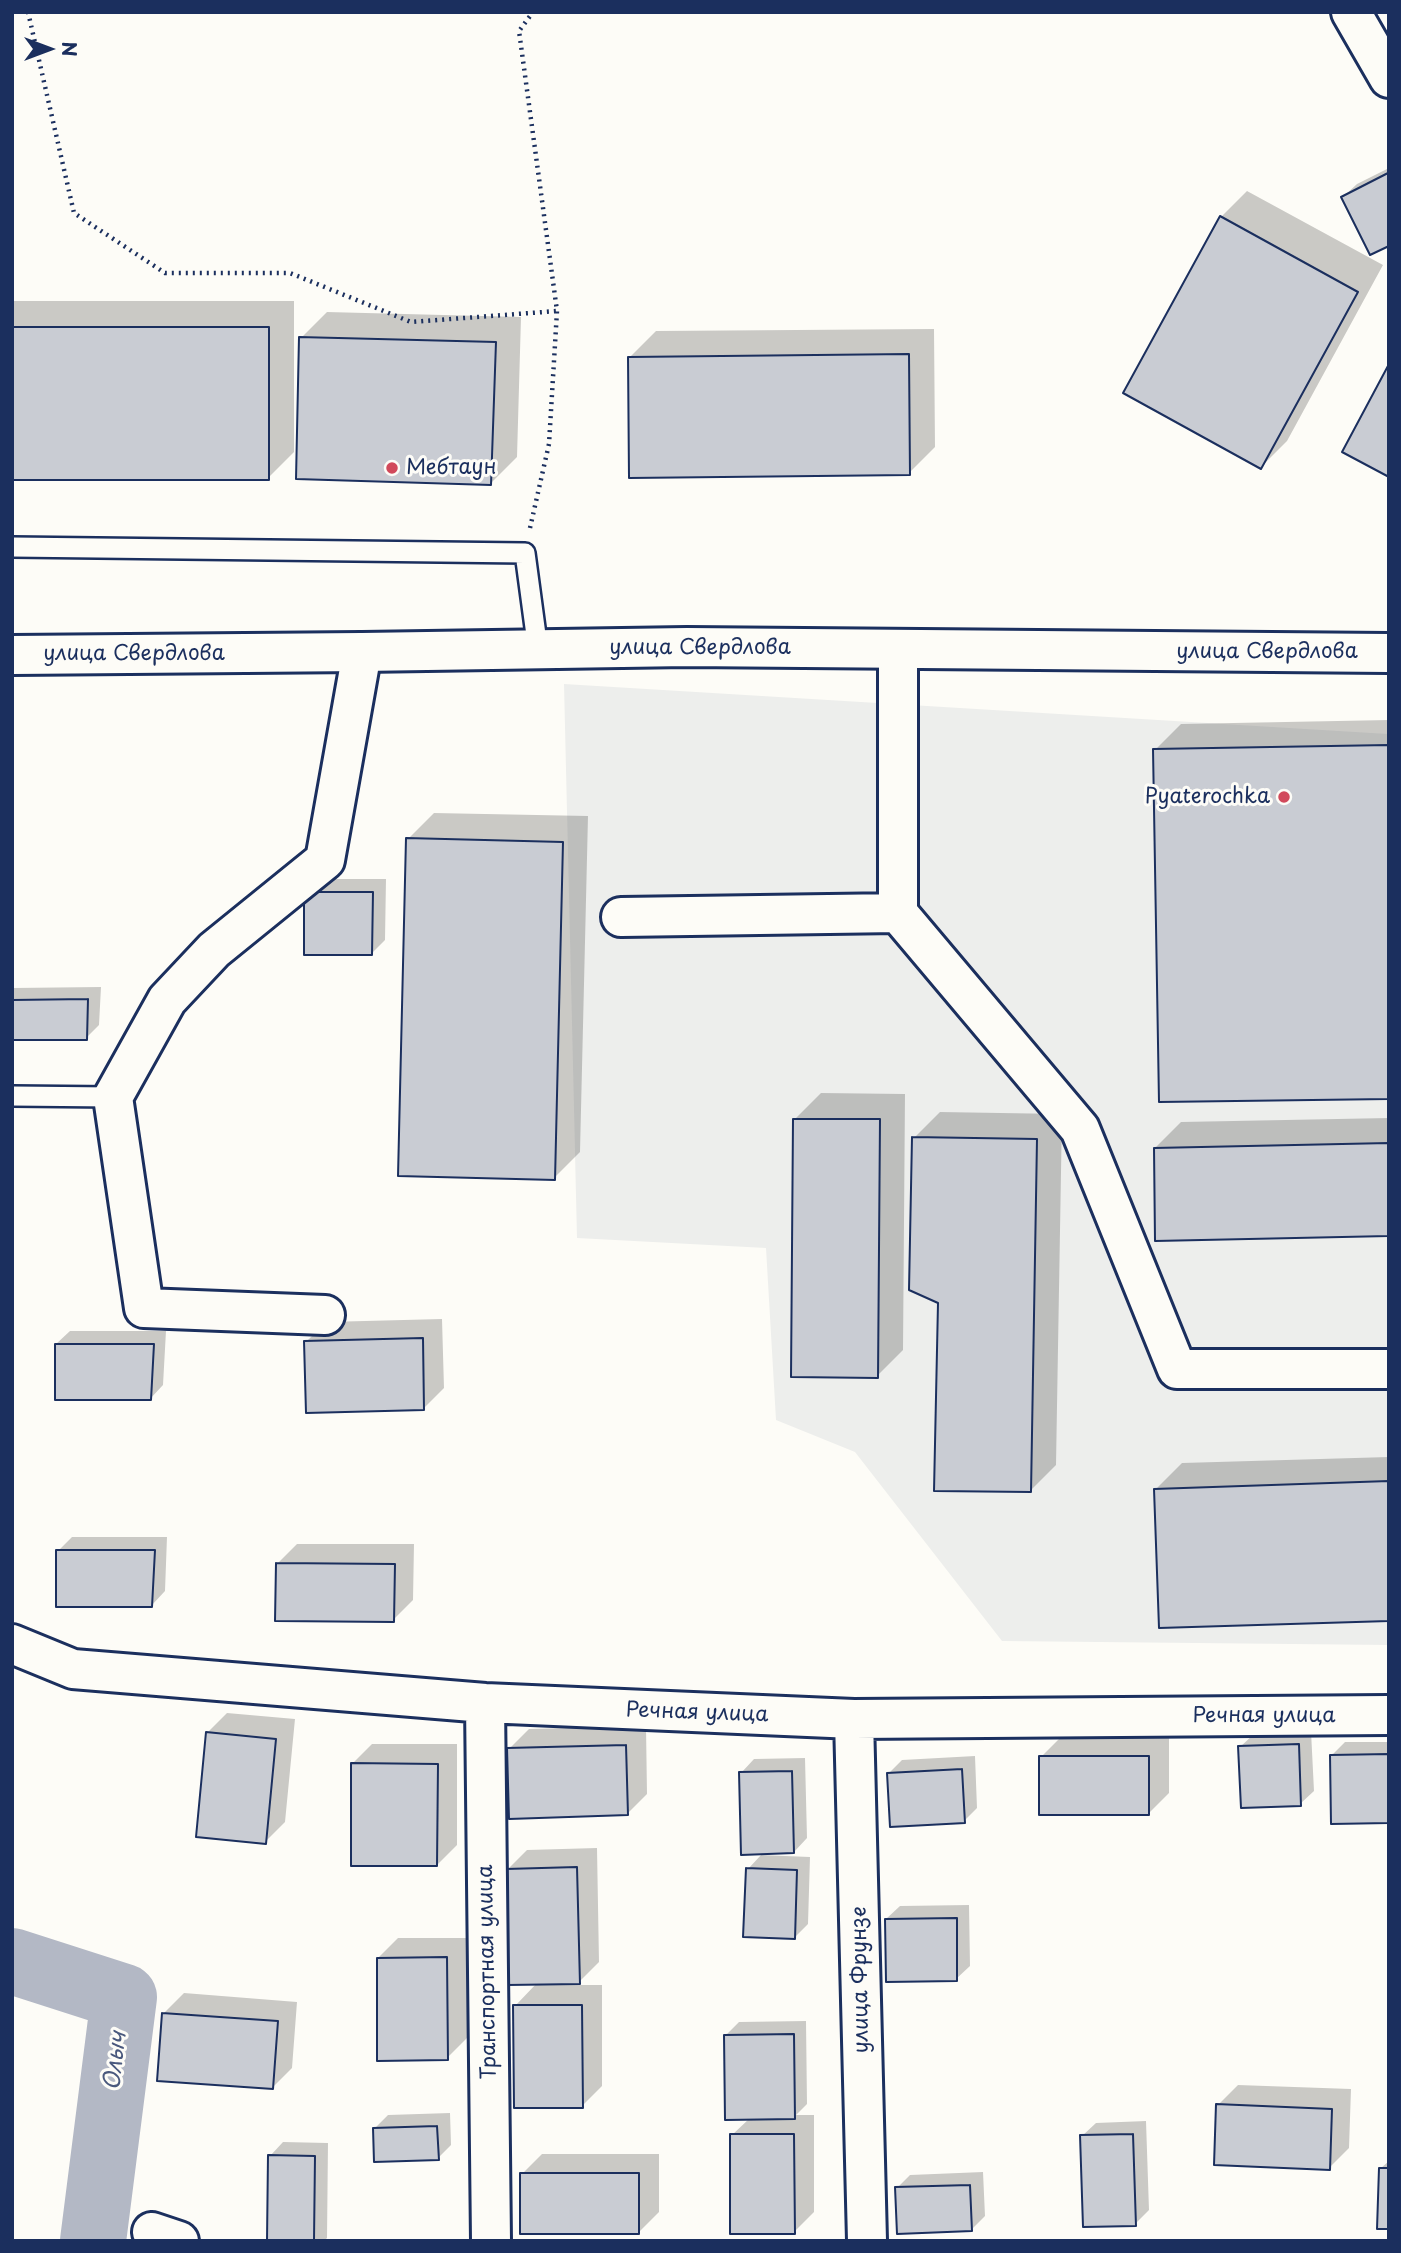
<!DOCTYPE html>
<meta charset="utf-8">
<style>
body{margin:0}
#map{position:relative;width:1401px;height:2253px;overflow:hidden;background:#fdfcf7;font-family:"Playpen Sans",sans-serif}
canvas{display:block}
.frame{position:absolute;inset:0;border:14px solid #1b2f5e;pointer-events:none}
.north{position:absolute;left:14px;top:14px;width:70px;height:70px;-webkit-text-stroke:5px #fdfcf7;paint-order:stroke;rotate:90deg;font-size:19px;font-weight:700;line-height:28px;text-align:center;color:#1b2f5e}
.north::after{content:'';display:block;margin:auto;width:24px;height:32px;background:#1b2f5e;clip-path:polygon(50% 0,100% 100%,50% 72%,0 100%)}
</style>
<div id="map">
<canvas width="1401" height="2253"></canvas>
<div class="frame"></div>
<div class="north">N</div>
</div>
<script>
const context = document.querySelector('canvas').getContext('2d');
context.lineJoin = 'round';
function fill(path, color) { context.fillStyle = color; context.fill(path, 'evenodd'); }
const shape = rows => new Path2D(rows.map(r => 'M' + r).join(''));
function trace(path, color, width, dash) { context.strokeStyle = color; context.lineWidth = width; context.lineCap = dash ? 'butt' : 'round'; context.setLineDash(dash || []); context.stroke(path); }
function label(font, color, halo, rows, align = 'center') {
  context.font = font + ' "Playpen Sans",sans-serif'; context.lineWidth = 6; context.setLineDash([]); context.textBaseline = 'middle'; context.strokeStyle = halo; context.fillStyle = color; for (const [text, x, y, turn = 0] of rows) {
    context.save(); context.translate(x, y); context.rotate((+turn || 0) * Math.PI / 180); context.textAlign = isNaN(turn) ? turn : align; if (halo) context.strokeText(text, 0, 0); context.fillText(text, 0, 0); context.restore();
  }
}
fill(shape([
 [564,684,1389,734,1389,1645,1002,1641,855,1452,776,1420,766,1248,577,1238]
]), '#edeeec');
fill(shape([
 [1389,168,1389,244,1343,197,1357,184],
 [1247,191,1383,265,1287,441,1261,467,1221,217],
 [12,301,294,301,294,452,268,478,12,478],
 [327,312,521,317,517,457,491,483,301,338],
 [934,329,935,447,909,473,630,357,656,331],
 [1389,720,1389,1097,1155,750,1181,724],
 [434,813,588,816,580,1152,554,1178,408,839],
 [319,879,386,879,385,940,372,953,306,893],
 [101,987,99,1025,86,1038,12,1038,12,988],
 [821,1093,905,1094,903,1350,877,1376,795,1119],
 [940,1112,1062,1114,1056,1465,1030,1491,940,1302,914,1138],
 [1389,1118,1389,1234,1155,1148,1181,1122],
 [442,1319,444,1388,424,1408,306,1342,326,1322],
 [70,1331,166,1331,163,1385,150,1399,56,1344],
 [1389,1457,1389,1619,1156,1489,1182,1463],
 [72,1537,167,1537,165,1591,152,1605,58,1551],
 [297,1544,414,1544,413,1600,393,1620,277,1564],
 [227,1713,295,1719,285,1822,265,1842,207,1733],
 [646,1726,647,1794,627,1814,509,1749,529,1729],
 [1311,1731,1314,1791,1300,1804,1240,1747,1254,1734],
 [1061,1737,1169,1737,1169,1793,1149,1813,1041,1757],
 [1345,1742,1389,1742,1389,1821,1331,1756],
 [372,1744,457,1744,457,1845,437,1865,352,1764],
 [975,1756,977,1808,964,1821,889,1773,902,1760],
 [805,1758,807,1838,794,1852,741,1773,754,1759],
 [597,1848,599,1962,576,1985,602,1985,602,2086,582,2106,515,2006,537,1983,507,1870,527,1850],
 [761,1855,810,1857,808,1924,794,1938,748,1869],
 [969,1905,970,1966,956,1979,886,1919,900,1906],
 [398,1938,467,1938,467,2038,447,2058,378,1958],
 [184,1993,297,2002,292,2068,272,2088,164,2013],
 [806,2021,807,2104,796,2115,814,2115,814,2212,794,2232,732,2135,750,2118,725,2036,739,2022],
 [1238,2085,1351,2089,1349,2148,1329,2168,1218,2105],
 [450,2113,451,2145,438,2158,375,2128,388,2115],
 [1146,2121,1149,2210,1135,2224,1082,2136,1096,2123],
 [283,2142,328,2143,327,2238,324,2241,269,2241,270,2156],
 [542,2154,659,2154,659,2212,639,2232,522,2174],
 [1389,2161,1389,2228,1381,2168],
 [983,2172,985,2216,971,2230,897,2188,910,2175]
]), '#0003');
trace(shape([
 [12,1961,124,1997,93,2241]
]), '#b3b8c5', 66);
const building = shape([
 [1388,173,1389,246,1370,255,1341,197,1388,173],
 [1220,216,1358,292,1261,469,1123,393,1220,216],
 [12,327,269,327,269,480,12,480,12,327],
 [299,337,496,342,491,485,296,479,299,337],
 [909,354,910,475,629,478,628,357,909,354],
 [1389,364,1389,477,1342,452,1389,364],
 [1389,745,1389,1099,1159,1102,1153,749,1389,745],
 [406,838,563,842,555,1180,398,1176,406,838],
 [304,892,373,892,372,955,304,955,304,892],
 [88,999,87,1040,12,1040,12,1000,88,999],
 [793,1119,880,1119,878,1378,791,1377,793,1119],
 [912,1137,1037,1139,1031,1492,934,1491,938,1303,909,1290,912,1137],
 [1389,1143,1389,1236,1155,1241,1154,1148,1389,1143],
 [423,1338,424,1410,306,1413,304,1341,423,1338],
 [55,1344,154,1344,151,1400,55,1400,55,1344],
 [1389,1481,1389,1621,1159,1628,1154,1489,1389,1481],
 [56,1550,155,1550,152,1607,56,1607,56,1550],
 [276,1563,395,1564,394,1622,275,1621,276,1563],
 [206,1732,276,1739,266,1844,196,1837,206,1732],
 [1299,1744,1301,1806,1241,1808,1238,1746,1299,1744],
 [626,1745,628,1815,509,1819,507,1748,626,1745],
 [1389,1754,1389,1823,1331,1824,1330,1755,1389,1754],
 [1039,1756,1149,1756,1149,1815,1039,1815,1039,1756],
 [351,1763,438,1764,437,1866,351,1866,351,1763],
 [962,1769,965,1823,890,1827,887,1773,962,1769],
 [792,1771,794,1853,741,1855,739,1772,792,1771],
 [577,1867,580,1984,507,1985,506,1869,577,1867],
 [746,1868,797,1870,795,1939,743,1937,746,1868],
 [957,1918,957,1981,886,1982,885,1919,957,1918],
 [447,1957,448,2060,377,2061,377,1958,447,1957],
 [513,2005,582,2005,583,2108,514,2108,513,2005],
 [162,2013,278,2021,273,2089,157,2081,162,2013],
 [794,2034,795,2119,725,2120,724,2035,794,2034],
 [1216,2104,1332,2109,1330,2170,1214,2165,1216,2104],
 [437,2126,439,2160,374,2162,373,2128,437,2126],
 [730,2134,794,2134,795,2234,730,2234,730,2134],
 [1133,2134,1136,2226,1083,2227,1080,2135,1133,2134],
 [268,2155,315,2156,314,2241,267,2241,268,2155],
 [1379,2168,1389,2168,1389,2229,1377,2229,1379,2168],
 [520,2173,639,2173,639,2234,520,2234,520,2173],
 [970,2185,972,2231,897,2234,895,2187,970,2185]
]);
fill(building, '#c9ccd3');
trace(building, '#1b2f5e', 2);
const lane = shape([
 [12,547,525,553,538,650],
 [12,1096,113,1097]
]);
const street = shape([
 [898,649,898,913,1080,1129,1177,1369,1389,1369],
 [621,917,898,913],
 [325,1315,144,1308,113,1097,167,1000,214,950,325,860,362,652],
 [12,1644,73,1669,485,1703,854,1719,1389,1715],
 [485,1703,491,2241],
 [854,1719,867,2241],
 [152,2232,179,2241]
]);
const secondary = shape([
 [1351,12,1389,78],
 [12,655,362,652,687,647,1389,653]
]);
trace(lane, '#1b2f5e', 24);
trace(street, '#1b2f5e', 44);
trace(secondary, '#1b2f5e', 44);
trace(shape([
 [28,12,74,213,165,273,290,273,411,322,557,311],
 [530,528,549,444,557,311,519,31,533,12]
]), '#1b2f5e', 4.5, [2, 5]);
trace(lane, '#fdfcf7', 19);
trace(street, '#fdfcf7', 38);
trace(secondary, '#fdfcf7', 38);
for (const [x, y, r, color] of [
 [392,468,7,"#d1495b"],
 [1284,797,7,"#d1495b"]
]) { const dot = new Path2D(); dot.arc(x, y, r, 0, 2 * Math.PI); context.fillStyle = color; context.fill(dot); trace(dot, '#fdfcf7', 2.5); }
label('21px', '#1b2f5e', '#fdfcf7', [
 ["Мебтаун",406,468],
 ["Pyaterochka",1270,797,"right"]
], 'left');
label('21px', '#1b2f5e', '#fdfcf7', [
 ["улица Свердлова",700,648],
 ["улица Свердлова",1267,652],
 ["улица Свердлова",134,654],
 ["Речная улица",697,1713,2],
 ["Речная улица",1264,1716],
 ["Транспортная улица",488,1972,-91],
 ["улица Фрунзе",861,1980,-91]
]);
label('italic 23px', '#49587d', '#fdfcf7', [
 ["Олыч",116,2061,-83]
]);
</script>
